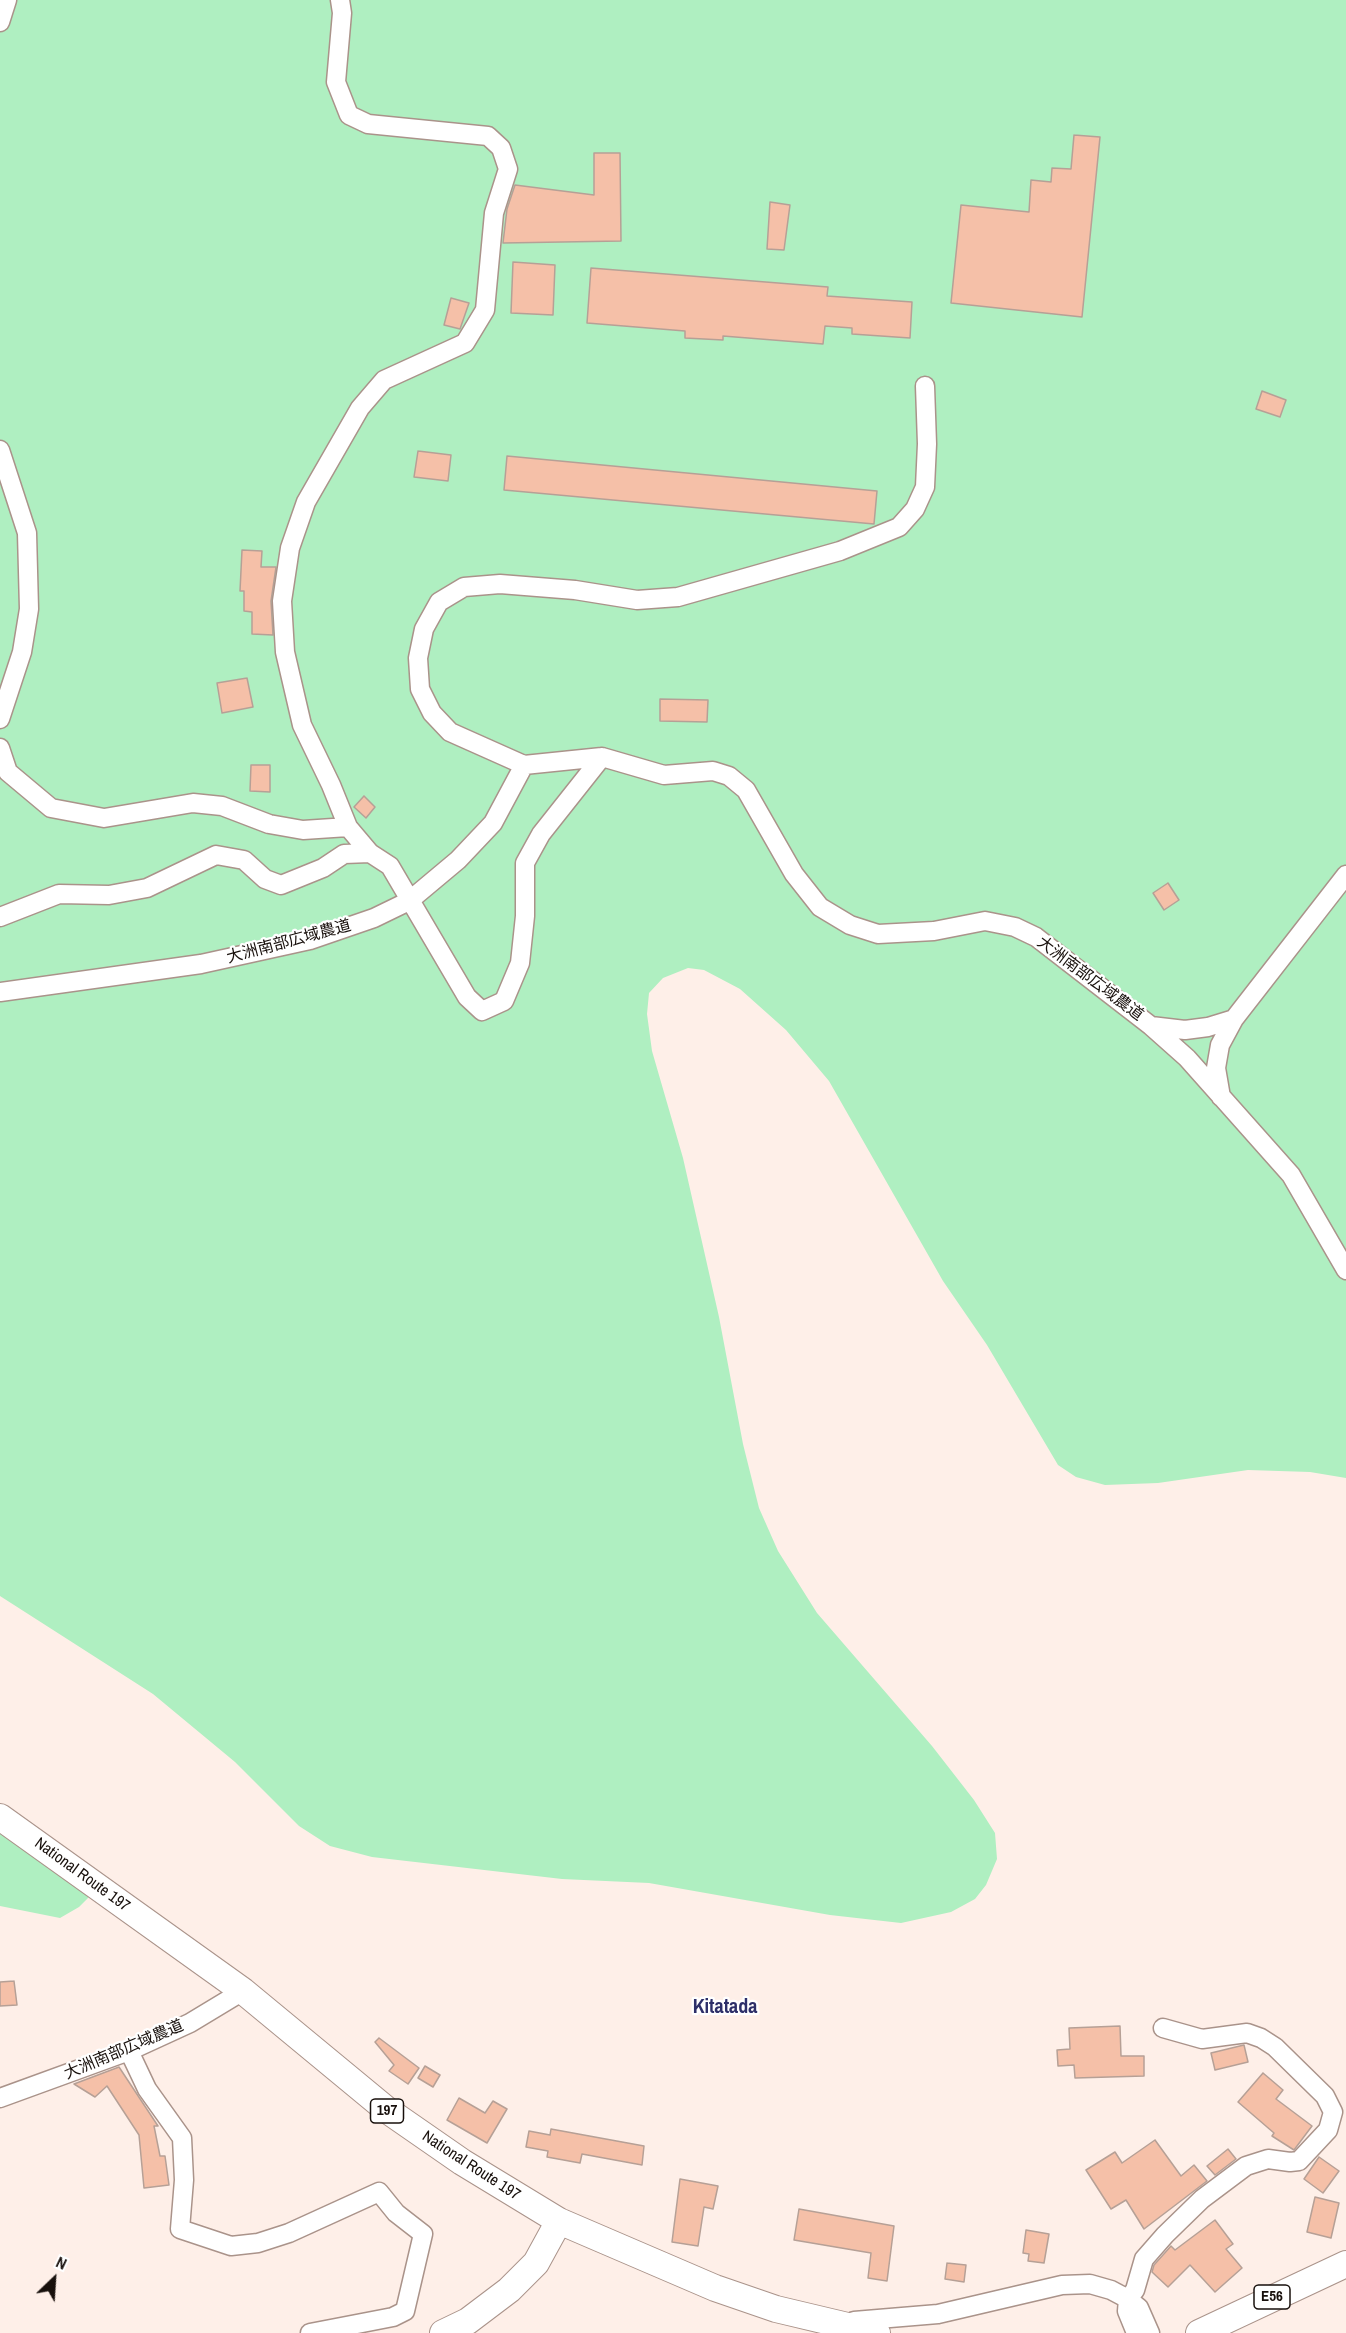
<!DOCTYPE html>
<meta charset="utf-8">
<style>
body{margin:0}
#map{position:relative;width:1346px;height:2333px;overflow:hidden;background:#feefe8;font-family:"Archivo Narrow",sans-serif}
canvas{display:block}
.north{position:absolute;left:24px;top:2249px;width:60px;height:60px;-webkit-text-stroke:4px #fff;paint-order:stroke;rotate:25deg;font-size:16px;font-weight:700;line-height:24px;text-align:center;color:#18100c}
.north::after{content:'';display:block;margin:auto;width:21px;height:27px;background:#18100c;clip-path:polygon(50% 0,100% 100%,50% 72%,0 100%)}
</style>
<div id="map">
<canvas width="1346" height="2333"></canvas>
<div class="north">N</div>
</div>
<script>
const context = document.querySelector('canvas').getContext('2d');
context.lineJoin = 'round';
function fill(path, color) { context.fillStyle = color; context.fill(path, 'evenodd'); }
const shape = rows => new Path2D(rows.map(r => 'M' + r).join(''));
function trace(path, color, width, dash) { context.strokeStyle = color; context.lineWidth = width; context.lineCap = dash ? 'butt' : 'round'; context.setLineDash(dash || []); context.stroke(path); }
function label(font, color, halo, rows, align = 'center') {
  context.font = font + ' "Archivo Narrow","Noto Sans JP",sans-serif'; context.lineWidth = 4.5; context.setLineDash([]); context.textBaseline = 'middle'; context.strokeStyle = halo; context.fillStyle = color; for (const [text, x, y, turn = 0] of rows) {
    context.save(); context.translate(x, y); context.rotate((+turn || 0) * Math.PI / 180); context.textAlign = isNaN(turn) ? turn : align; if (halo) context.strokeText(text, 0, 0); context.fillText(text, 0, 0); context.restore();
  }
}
fill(shape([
 [0,0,1346,0,1346,1478,1310,1472,1248,1470,1158,1483,1105,1485,1076,1477,1058,1465,987,1345,943,1281,829,1081,786,1030,740,989,704,970,688,968,663,978,649,993,647,1014,652,1051,683,1158,719,1317,743,1444,759,1508,778,1551,817,1613,932,1746,974,1800,995,1833,997,1859,986,1885,975,1899,951,1912,901,1923,830,1915,649,1883,562,1879,372,1857,330,1846,299,1826,235,1762,153,1694,0,1596],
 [0,1822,87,1867,88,1898,79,1907,60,1918,0,1906]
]), '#afefc1');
const building = shape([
 [1074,135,1100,137,1082,317,951,303,961,205,1029,212,1031,180,1051,182,1052,168,1071,169,1074,135],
 [594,153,620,153,621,241,503,243,507,209,515,185,594,195,594,153],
 [770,202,790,205,784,250,767,249,770,202],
 [513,262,555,265,553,315,511,313,513,262],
 [591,268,828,287,827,296,912,302,910,338,852,334,852,328,825,326,823,344,723,336,723,340,685,338,685,331,587,323,591,268],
 [451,298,469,303,460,329,444,325,451,298],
 [1262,391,1286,400,1280,417,1256,409,1262,391],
 [418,451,451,455,448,481,414,477,418,451],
 [507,456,877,491,874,524,504,490,507,456],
 [242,550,262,551,261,567,276,567,271,601,273,635,252,634,252,612,244,611,244,591,240,591,242,550],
 [247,678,253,707,222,713,217,683,247,678],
 [660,699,708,700,707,722,660,721,660,699],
 [251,765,270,765,270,792,250,791,251,765],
 [364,796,375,807,366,818,354,807,364,796],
 [1168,883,1179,900,1164,910,1153,893,1168,883],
 [14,1981,17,2005,0,2006,0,1982,14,1981],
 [1120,2026,1121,2056,1144,2056,1144,2076,1075,2078,1074,2065,1058,2066,1057,2050,1070,2049,1069,2028,1120,2026],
 [379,2038,419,2068,408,2084,389,2071,394,2065,375,2042,379,2038],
 [1244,2045,1248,2062,1215,2070,1211,2053,1244,2045],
 [425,2066,440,2075,433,2087,418,2078,425,2066],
 [119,2067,158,2126,154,2126,160,2156,165,2156,169,2185,144,2188,139,2135,107,2086,95,2097,74,2084,119,2067],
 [1263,2073,1283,2090,1276,2099,1312,2126,1294,2150,1272,2136,1274,2133,1238,2102,1263,2073],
 [459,2098,485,2113,493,2101,507,2109,487,2143,447,2120,459,2098],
 [551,2129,644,2146,642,2165,582,2154,580,2163,547,2157,548,2151,526,2147,529,2131,550,2135,551,2129],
 [1155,2140,1181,2176,1194,2165,1207,2181,1144,2229,1126,2200,1111,2209,1086,2170,1115,2152,1122,2163,1155,2140],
 [1228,2149,1236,2159,1215,2175,1207,2166,1228,2149],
 [1319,2157,1339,2171,1323,2193,1304,2179,1319,2157],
 [680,2179,718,2186,713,2209,704,2207,698,2246,672,2242,680,2179],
 [1315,2197,1339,2203,1331,2238,1307,2232,1315,2197],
 [799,2209,894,2226,887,2281,868,2278,871,2253,794,2240,799,2209],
 [1215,2220,1233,2244,1226,2249,1242,2268,1215,2292,1190,2265,1168,2287,1152,2272,1154,2265,1171,2246,1175,2250,1215,2220],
 [1026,2230,1049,2234,1044,2263,1028,2261,1029,2254,1023,2253,1026,2230],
 [947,2263,966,2265,964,2282,945,2279,947,2263]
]);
fill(building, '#f5c0a8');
trace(building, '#b6a096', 1.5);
const minor = shape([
 [340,0,342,13,336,82,349,115,368,124,488,136,501,148,508,169,494,213,485,310,465,343,384,380,360,408,306,502,290,548,282,601,285,652,302,725,331,785,348,827,370,853,390,866,467,997,482,1011,504,1001,520,963,525,916,525,863,541,834,602,757],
 [0,22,7,0],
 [925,386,927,444,925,487,915,509,899,527,840,551,678,597,637,600,575,590,500,584,464,587,439,602,424,629,418,658,420,689,432,713,450,732,524,765,602,757,664,775,713,771,729,776,746,790,794,874,820,907,850,925,878,934,934,931,985,921,1015,927,1036,937,1151,1026,1187,1058,1291,1175,1346,1270],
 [0,450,27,533,29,609,22,652,0,719],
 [0,748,8,772,51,808,104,818,193,803,222,806,269,824,303,830,348,827],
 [0,917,59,894,109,895,147,888,216,855,244,860,265,879,281,885,323,868,344,854,370,853],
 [0,992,201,964,310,940,374,918,409,901,458,860,493,823,524,765],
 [1234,1019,1346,875],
 [1151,1026,1185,1030,1208,1027,1234,1019,1220,1045,1216,1068,1221,1097],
 [129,2051,147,2089,182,2138,184,2180,180,2229,231,2246,258,2243,289,2233,379,2192,396,2213,423,2234,405,2311,393,2317,310,2333],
 [0,2098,129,2051,190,2023,243,1991],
 [854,2321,938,2314,1062,2285,1090,2284,1111,2290,1128,2299,1139,2308,1150,2333],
 [1136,2333,1127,2311,1128,2299,1135,2290,1144,2259,1165,2235,1202,2199,1246,2166,1268,2159,1290,2162,1299,2161,1328,2130,1333,2112,1325,2096,1275,2047,1261,2038,1247,2033,1202,2039,1163,2028]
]);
const highway = shape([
 [0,1817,243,1991,387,2110,462,2162,559,2221,715,2288,776,2309,877,2333],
 [443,2333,468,2321,509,2290,536,2263,559,2221],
 [1199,2333,1346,2264]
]);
trace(minor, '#aa938a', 21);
trace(highway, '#aa938a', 28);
trace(minor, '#fff', 18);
trace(highway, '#fff', 26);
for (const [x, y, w] of [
 [387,2111,33],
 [1272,2297,36]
]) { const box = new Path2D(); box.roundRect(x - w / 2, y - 12, w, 24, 4.5); context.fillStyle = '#fff'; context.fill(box); trace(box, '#18100c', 1.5); }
label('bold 15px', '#18100c', null, [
 ["197",387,2111],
 ["E56",1272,2297]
]);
label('16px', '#18100c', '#fff', [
 ["大洲南部広域農道",289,942,-15],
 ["大洲南部広域農道",1090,979,37],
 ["National Route 197",82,1875,36],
 ["大洲南部広域農道",124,2050,-23],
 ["National Route 197",471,2166,33]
]);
label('bold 20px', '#2d2f69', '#fff', [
 ["Kitatada",725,2008]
]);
</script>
